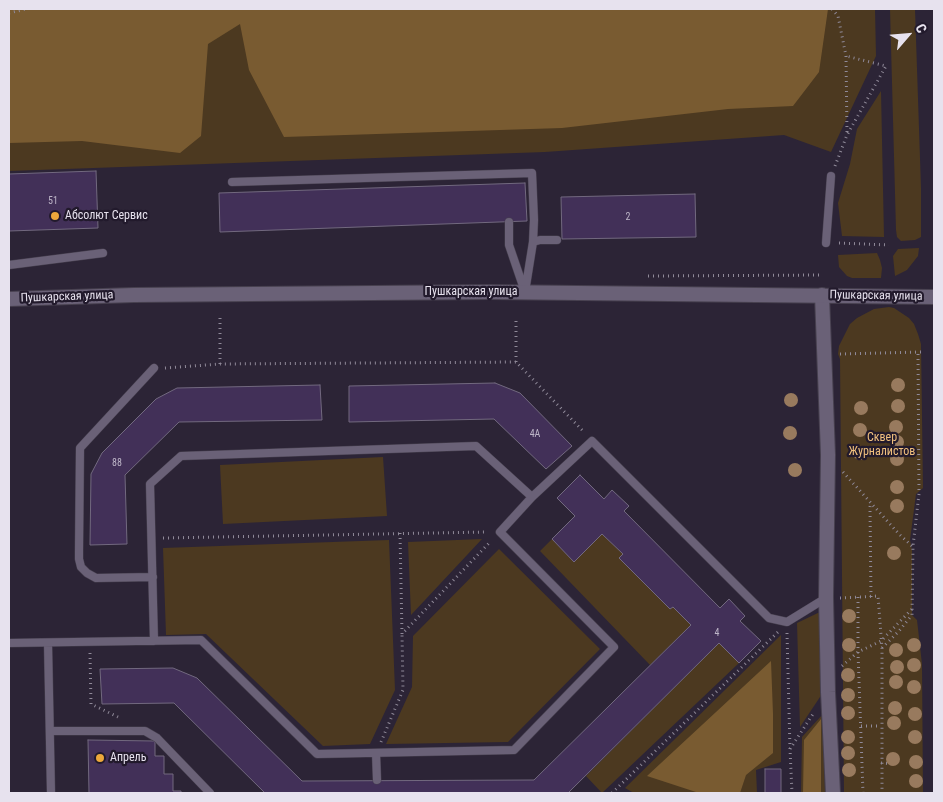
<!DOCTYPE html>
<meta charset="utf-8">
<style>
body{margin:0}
#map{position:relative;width:943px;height:802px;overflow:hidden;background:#2c2436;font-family:"Roboto Condensed",sans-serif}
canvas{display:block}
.frame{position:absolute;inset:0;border:10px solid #e7e2ee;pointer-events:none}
.north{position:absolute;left:883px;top:10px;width:50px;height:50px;-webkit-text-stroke:4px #221a2c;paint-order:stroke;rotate:63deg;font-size:14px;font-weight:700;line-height:20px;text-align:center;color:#e7e2ee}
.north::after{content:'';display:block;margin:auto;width:18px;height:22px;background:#e7e2ee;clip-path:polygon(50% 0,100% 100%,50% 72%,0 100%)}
</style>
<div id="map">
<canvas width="943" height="802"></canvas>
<div class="frame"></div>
<div class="north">С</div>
</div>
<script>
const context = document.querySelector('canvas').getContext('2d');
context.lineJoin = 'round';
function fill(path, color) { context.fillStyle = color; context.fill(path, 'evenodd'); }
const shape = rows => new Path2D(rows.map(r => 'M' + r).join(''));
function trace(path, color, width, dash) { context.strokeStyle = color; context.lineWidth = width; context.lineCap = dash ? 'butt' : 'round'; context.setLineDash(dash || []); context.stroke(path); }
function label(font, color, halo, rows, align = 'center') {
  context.font = font + ' "Roboto Condensed",sans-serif'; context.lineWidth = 4.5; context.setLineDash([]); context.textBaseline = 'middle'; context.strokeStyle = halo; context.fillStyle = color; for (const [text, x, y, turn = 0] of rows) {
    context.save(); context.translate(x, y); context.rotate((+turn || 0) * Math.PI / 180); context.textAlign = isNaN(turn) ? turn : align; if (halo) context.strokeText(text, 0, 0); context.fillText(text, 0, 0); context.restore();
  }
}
fill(shape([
 [9,9,875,9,876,56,831,152,784,135,545,152,9,171],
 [890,9,915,9,921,188,921,237,915,240,901,241,897,237,896,230],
 [881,91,884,237,842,236,838,203,850,164,857,129],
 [919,248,918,256,907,270,895,276,893,256,898,249],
 [877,253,880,260,882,268,881,278,852,278,847,276,839,267,838,255],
 [889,307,894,308,909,318,914,324,918,334,921,344,923,488,916,494,910,540,912,550,912,615,917,620,922,664,923,793,844,793,840,359,838,354,839,346,850,324,857,318,874,309],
 [383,457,387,516,223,524,220,465],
 [602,534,623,554,619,558,670,609,673,607,691,625,650,665,540,551,552,539,574,562],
 [482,539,411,615,408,542],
 [389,540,395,690,370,744,323,746,206,634,166,635,163,548],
 [499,549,600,649,508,742,386,744,412,687,413,636],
 [822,611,822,694,800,727,797,623],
 [781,635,781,762,756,770,757,793,634,793,625,788],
 [719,643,739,663,602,793,586,776],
 [823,714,825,793,801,793,802,737]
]), '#4c3920');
fill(shape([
 [9,9,828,9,819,72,793,106,728,109,562,128,284,137,249,70,240,24,208,44,201,136,180,153,82,141,9,143],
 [771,661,773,714,773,753,746,775,740,793,699,793,647,776],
 [821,719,821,793,803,793,804,740]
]), '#795b31');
const building = shape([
 [96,171,98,228,9,231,9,174,96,171],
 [525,183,527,221,220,232,219,193,525,183],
 [695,194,696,237,562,239,561,197,695,194],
 [495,383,520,393,572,446,546,469,494,419,349,422,349,386,495,383],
 [320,385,322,420,179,422,125,475,127,544,90,545,91,474,102,453,156,399,177,388,320,385],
 [580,475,604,499,612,490,629,506,624,511,720,608,729,599,745,616,740,621,761,641,739,663,719,643,568,793,265,793,174,703,102,704,100,669,173,668,197,678,302,781,534,780,691,625,673,607,670,609,619,558,623,554,602,534,574,562,552,539,575,516,557,498,580,475],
 [88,740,155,741,155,756,164,756,164,774,173,774,173,791,181,791,181,793,89,793,88,740],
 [765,769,781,769,781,793,765,793,765,769]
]);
fill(building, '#423058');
trace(building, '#72697f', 1);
const service = shape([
 [232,182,532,173,534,220,533,242,525,292,509,245,509,222],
 [533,242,540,240,557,240],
 [826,243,831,176],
 [9,265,103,253],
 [153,577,96,578,87,573,81,567,79,559,79,551,80,448,154,368],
 [154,641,150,484,181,456,476,446,532,497],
 [9,643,201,640,317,754,514,750,614,647,500,532,532,497,592,441,769,618,787,622,826,598],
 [48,643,51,793],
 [50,731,145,731,157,738,210,793],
 [376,753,377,780]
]);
const minor = shape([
 [822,295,828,455,826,597,828,692,833,793]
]);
const tertiary = shape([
 [9,299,134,295,490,292,934,297]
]);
trace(service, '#47404f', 9);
trace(minor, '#47404f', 16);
trace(tertiary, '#47404f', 16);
trace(shape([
 [832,9,838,16,846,56,847,133],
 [9,13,26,9],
 [835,166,847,135,886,66,846,56],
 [839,243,889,245],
 [648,276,822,275],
 [840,354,921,352],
 [516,362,516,319],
 [220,364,220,317],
 [165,368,220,364,516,362,584,432],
 [843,472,899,534,912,546],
 [400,533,402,634,491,541],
 [163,538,487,532],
 [858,597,858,652,863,793],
 [871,597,870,507,871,503],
 [840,598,878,596,882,648,882,793],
 [787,633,790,749,792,793],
 [882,648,899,631,912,615,913,546,919,494,918,353],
 [90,653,91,704,118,717],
 [842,666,858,652,881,641,912,609],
 [861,726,881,726],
 [381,742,403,690,402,634],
 [790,749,813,714],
 [881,763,895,764],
 [612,793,778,632]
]), '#908a99', 3, [1, 4]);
trace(service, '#6a6177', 8);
trace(minor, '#6a6177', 14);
trace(tertiary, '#6a6177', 14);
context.fillStyle = '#987a5e';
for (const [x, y] of [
 [898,385],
 [791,400],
 [898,406],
 [861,408],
 [896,427],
 [860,430],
 [790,433],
 [897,442],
 [860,453],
 [897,459],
 [795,470],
 [897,487],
 [897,506],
 [894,553],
 [849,616],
 [849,645],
 [914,645],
 [896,650],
 [914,665],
 [897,667],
 [848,675],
 [896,682],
 [914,687],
 [848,695],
 [895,708],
 [848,713],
 [915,714],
 [894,723],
 [848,737],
 [915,737],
 [848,753],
 [893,759],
 [916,762],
 [849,770],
 [916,781]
]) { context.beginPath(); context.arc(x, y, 7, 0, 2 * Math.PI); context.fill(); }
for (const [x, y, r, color] of [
 [55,216,5,"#eda83b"],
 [100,758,5,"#eda83b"]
]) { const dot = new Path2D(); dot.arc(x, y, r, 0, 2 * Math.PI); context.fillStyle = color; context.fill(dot); trace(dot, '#221a2c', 2); }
label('10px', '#beb6c8', null, [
 ["51",53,201],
 ["2",628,217],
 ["4А",535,434],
 ["88",117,463],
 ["4",717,633]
]);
label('12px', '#e7e2ee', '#221a2c', [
 ["Абсолют Сервис",65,216],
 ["Апрель",110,758]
], 'left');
label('12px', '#e7e2ee', '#221a2c', [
 ["Пушкарская улица",471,292],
 ["Пушкарская улица",876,296,1],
 ["Пушкарская улица",67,297,-2]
]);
label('12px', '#f1c07e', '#221a2c', [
 ["Сквер",882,438],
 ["Журналистов",882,452]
]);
</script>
